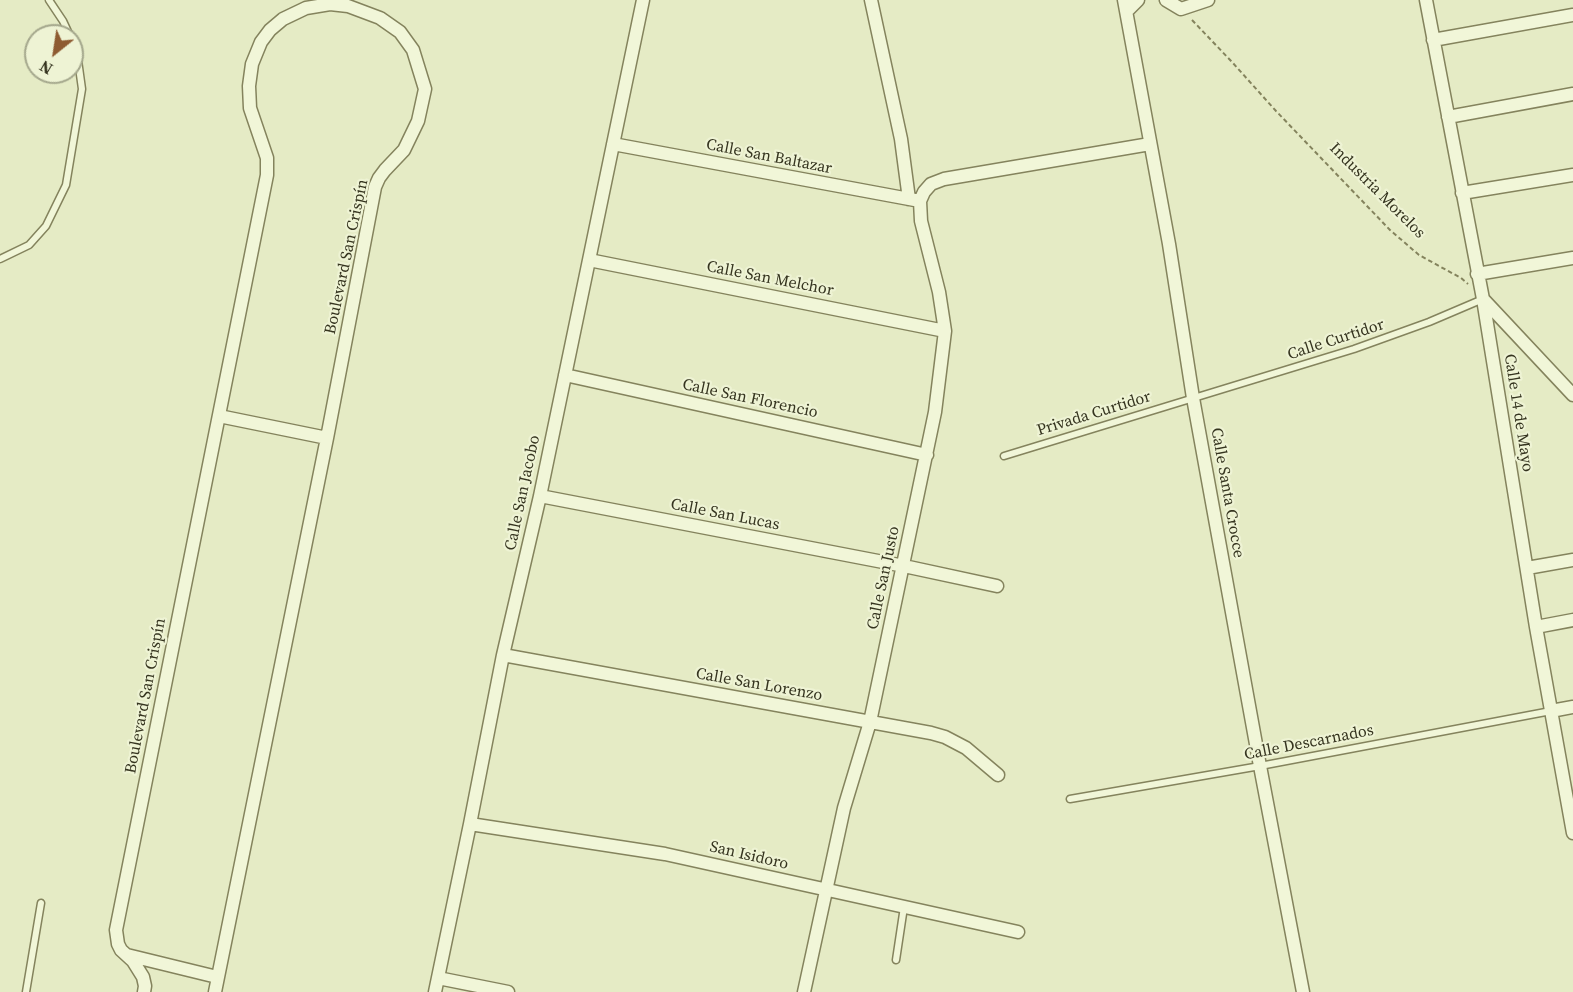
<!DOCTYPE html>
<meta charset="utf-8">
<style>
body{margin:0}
#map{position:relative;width:1573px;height:992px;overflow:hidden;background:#e5ebc5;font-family:"Source Serif 4",serif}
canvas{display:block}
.north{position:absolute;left:24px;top:24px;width:60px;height:60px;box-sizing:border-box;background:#eef3d4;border:2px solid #a4a78c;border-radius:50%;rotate:210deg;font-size:16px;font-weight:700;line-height:24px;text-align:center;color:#35341f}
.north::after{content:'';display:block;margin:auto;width:21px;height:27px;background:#8e5b31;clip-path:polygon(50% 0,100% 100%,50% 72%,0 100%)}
</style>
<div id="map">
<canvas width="1573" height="992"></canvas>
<div class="north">N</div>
</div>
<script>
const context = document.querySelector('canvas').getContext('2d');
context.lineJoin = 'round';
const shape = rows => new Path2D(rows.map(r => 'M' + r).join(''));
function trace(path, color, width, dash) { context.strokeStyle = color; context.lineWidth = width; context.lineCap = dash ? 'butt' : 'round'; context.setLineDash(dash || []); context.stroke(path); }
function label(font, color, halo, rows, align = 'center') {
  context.font = font + ' "Source Serif 4",serif'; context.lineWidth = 4.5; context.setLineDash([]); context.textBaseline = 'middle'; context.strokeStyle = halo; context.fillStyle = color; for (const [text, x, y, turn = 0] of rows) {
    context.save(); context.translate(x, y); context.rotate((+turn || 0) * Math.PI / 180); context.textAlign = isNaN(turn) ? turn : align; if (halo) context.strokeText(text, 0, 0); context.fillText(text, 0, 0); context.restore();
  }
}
const lane = shape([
 [49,0,63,21,70,36],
 [0,259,29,245,46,226,66,185,82,89,77,53,72,41],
 [1004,456,1354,349,1429,322,1483,299],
 [1070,799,1260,766,1551,711],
 [896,960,904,907],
 [26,992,41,903]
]);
const street = shape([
 [871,0,901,139,909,199],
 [1124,0,1169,244,1193,398,1260,766,1303,992],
 [1166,0,1181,9,1208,0],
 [1426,0,1483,299,1536,627,1573,833],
 [1127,11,1138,0],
 [1433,40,1573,15],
 [1448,117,1573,94],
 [613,144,920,201],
 [1462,193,1573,175],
 [589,260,945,331],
 [1477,274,1573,258],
 [1484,300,1573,395],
 [565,375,927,455],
 [219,416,327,438],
 [540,496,904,566,997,586],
 [1527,568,1573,560],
 [1536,627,1573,620],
 [503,655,931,733,945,737,966,748,998,775],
 [1551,711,1573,707],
 [470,824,665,854,1018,932],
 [127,955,217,977],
 [438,978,508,992],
 [144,992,145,986,143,977,133,961,121,950,118,944,116,930,267,175,267,158,250,108,249,86,252,64,261,42,270,30,283,19,306,8,330,4,348,6,380,18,400,32,413,50,425,89,418,121,404,150,385,170,379,178,375,187,327,438,215,992],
 [435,992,470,824,503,655,540,496,643,0],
 [804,992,844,808,870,722,935,412,945,331,939,292,921,221,920,201,924,192,931,184,944,179,1150,144]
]);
trace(lane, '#84835d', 9);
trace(street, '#84835d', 15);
trace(shape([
 [1192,20,1232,62,1276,111,1390,230,1419,255,1461,278,1468,284]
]), '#84835d', 2, [4.5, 3]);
trace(lane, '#f1f6d8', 6);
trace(street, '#f1f6d8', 12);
label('16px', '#35341f', '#eef3d4', [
 ["Calle San Baltazar",769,157,11],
 ["Industria Morelos",1377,191,45],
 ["Boulevard San Crispín",347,257,-78],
 ["Calle San Melchor",770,279,11],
 ["Calle Curtidor",1336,340,-18],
 ["Calle San Florencio",750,399,12],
 ["Calle 14 de Mayo",1518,413,81],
 ["Privada Curtidor",1094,414,-17],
 ["Calle San Jacobo",523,493,-78],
 ["Calle Santa Crocce",1227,493,80],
 ["Calle San Lucas",725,515,11],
 ["Calle San Justo",884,578,-78],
 ["Calle San Lorenzo",759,685,10],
 ["Boulevard San Crispín",146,696,-79],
 ["Calle Descarnados",1309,743,-11],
 ["San Isidoro",749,856,13]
]);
</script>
